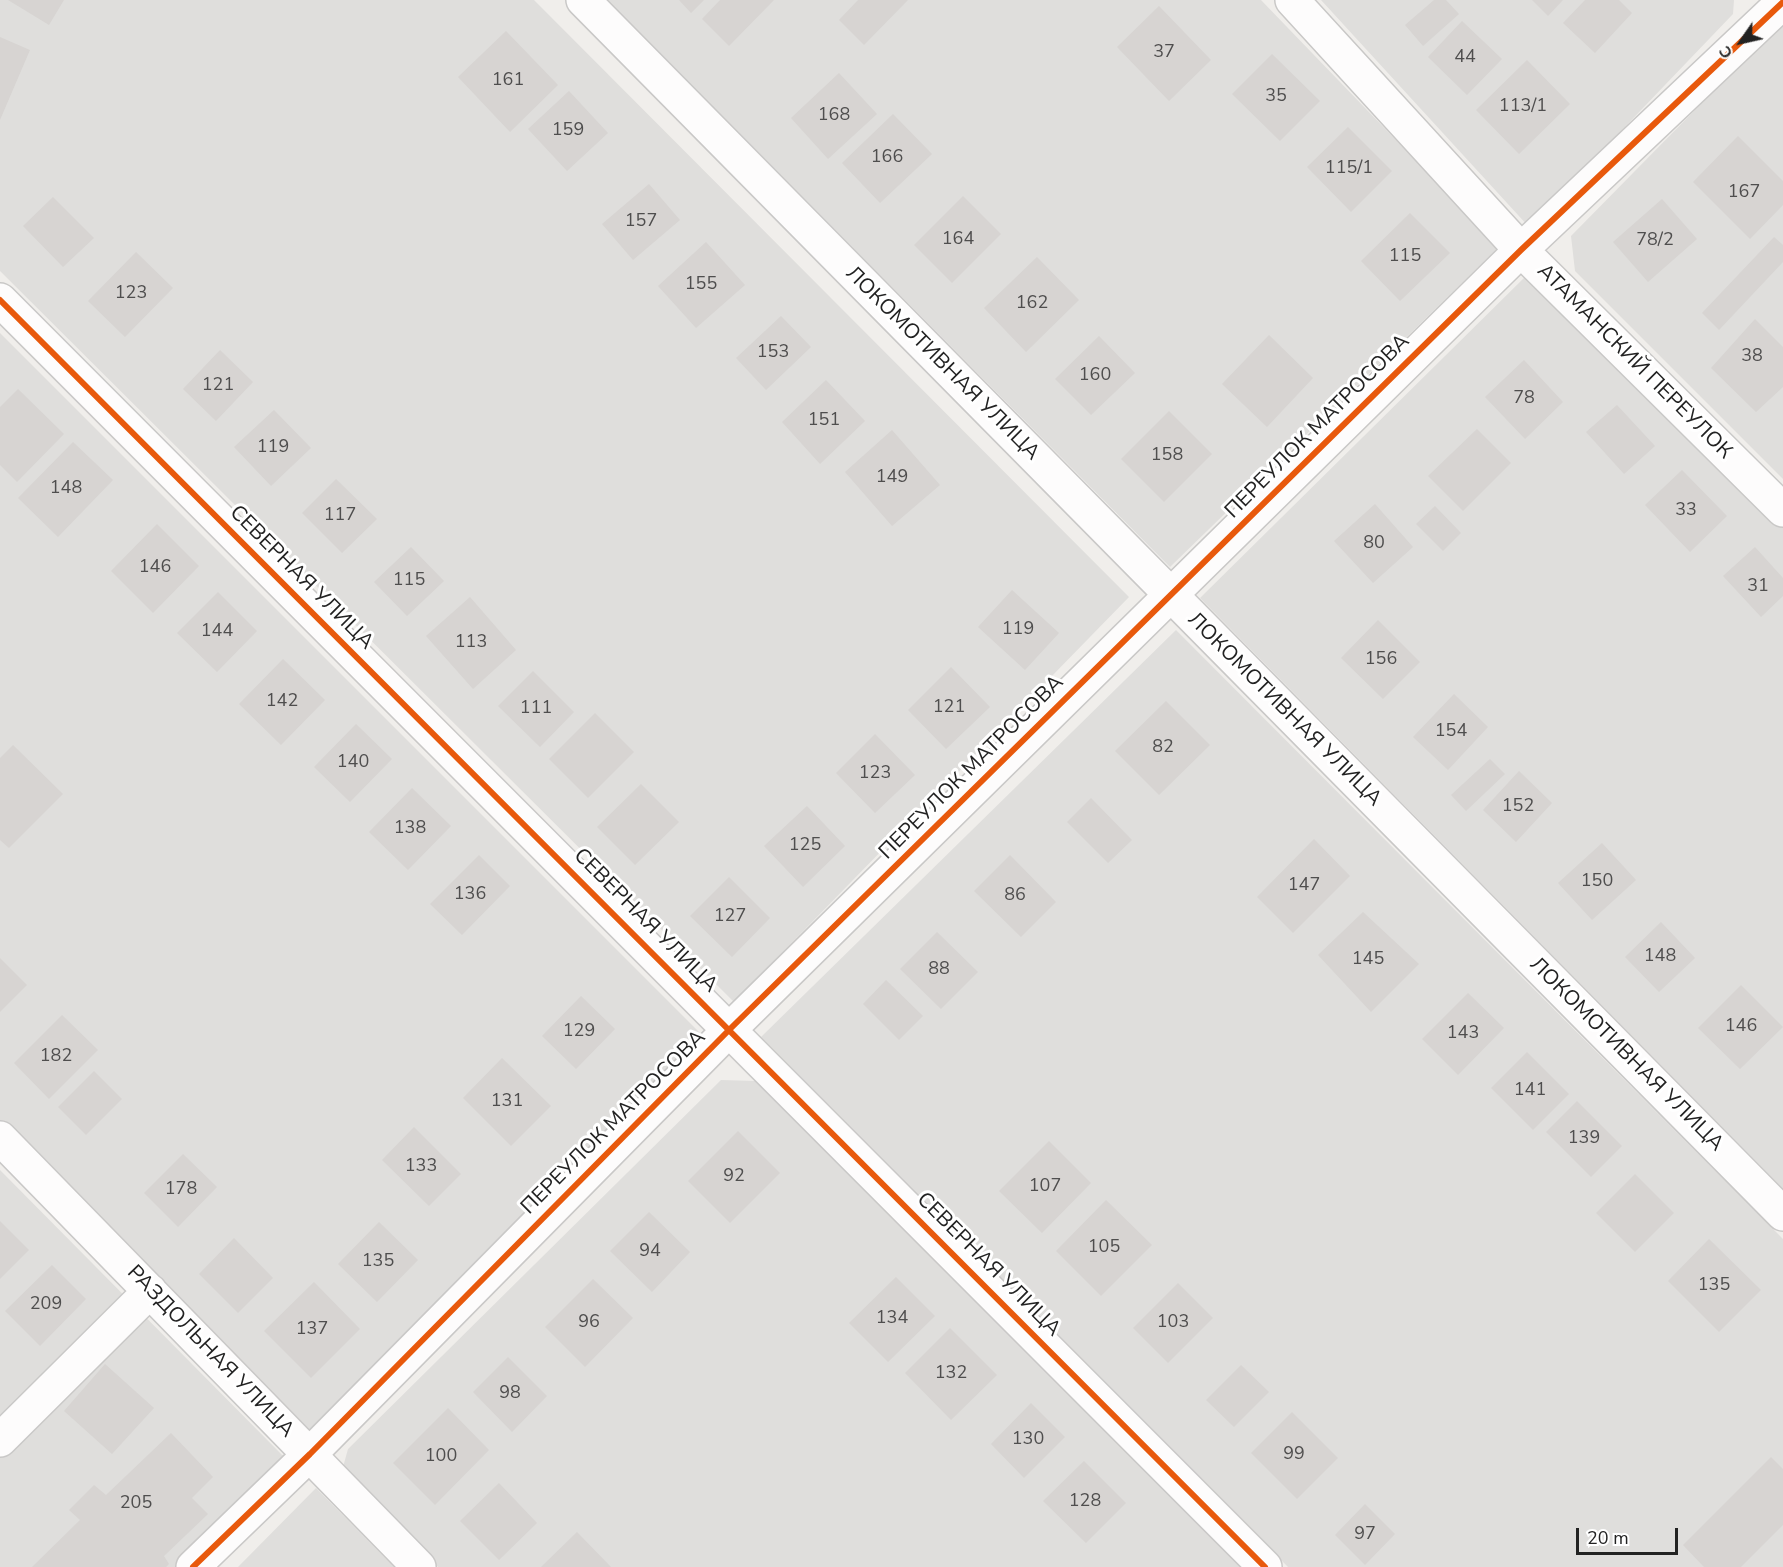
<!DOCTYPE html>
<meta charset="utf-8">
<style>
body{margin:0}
#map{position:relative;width:1783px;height:1567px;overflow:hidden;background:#f0eeeb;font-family:"Nunito Sans",sans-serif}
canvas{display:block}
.north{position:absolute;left:1711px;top:12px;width:60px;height:60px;-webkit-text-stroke:4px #fff;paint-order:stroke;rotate:236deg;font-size:16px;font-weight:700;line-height:24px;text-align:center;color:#222}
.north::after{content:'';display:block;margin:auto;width:21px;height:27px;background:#222;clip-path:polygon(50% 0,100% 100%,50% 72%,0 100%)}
.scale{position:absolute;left:1576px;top:1528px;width:102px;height:27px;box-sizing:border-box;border:3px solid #222;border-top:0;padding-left:8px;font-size:18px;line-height:21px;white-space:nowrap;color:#222;-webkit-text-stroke:4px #fff;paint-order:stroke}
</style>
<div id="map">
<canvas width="1783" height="1567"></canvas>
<div class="north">С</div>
<div class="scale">20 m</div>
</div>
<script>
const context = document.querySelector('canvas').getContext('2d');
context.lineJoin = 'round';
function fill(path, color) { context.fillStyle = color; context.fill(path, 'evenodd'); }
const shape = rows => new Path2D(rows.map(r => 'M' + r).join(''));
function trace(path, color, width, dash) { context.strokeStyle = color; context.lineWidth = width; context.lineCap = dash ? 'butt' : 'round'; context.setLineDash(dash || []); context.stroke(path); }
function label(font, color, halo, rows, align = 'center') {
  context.font = font + ' "Nunito Sans",sans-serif'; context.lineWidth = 6; context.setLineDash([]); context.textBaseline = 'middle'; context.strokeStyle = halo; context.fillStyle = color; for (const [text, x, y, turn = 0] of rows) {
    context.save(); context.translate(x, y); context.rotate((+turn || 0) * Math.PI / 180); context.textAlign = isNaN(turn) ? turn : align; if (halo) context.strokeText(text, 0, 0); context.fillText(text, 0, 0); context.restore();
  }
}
fill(shape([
 [0,0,534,0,1129,597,734,1002,0,271],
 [607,0,1261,0,1499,247,1170,567],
 [1321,0,1734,0,1733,14,1529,227],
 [1783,25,1783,479,1575,271,1571,236,1755,49],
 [1528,274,1783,527,1783,1189,1200,598],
 [0,333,700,1033,315,1436,0,1122],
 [1176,630,1783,1239,1783,1567,1288,1567,761,1037],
 [721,1080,755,1081,1244,1567,438,1567,343,1467,348,1449],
 [0,1170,287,1460,180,1567,0,1567],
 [316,1488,394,1567,238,1567]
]), '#dfdedc');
fill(shape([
 [8,0,64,0,49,25],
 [679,0,704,0,691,13],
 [720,0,774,0,729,46,702,19],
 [858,0,908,0,864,45,839,20],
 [1434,0,1446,0,1459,14,1423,46,1405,25],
 [1532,0,1563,0,1548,16],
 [1585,0,1619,0,1632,13,1595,53,1563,23],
 [1159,6,1211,60,1169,101,1117,47],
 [1462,21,1502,59,1467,95,1428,57],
 [506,31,558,85,510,132,458,77],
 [0,37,30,50,0,120],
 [1272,54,1320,101,1280,141,1232,94],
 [1527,60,1570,104,1519,154,1476,110],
 [839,73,877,114,828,159,791,118],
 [569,91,608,133,567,171,528,129],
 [893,114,932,154,880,203,842,163],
 [1348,127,1392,171,1351,212,1307,167],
 [1738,136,1783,181,1783,205,1750,239,1693,182],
 [649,184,680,220,633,260,602,224],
 [963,196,1001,234,952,283,914,245],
 [53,197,94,238,63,267,23,226],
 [1662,199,1697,239,1648,282,1613,242],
 [1410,213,1450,253,1400,301,1361,261],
 [1774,237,1783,245,1783,262,1719,330,1702,313],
 [706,242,745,285,696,328,658,286],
 [136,252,173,288,125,337,88,301],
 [1037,257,1079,300,1026,352,984,308],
 [781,316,811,347,766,390,736,358],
 [1755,319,1783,347,1783,387,1756,412,1711,368],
 [1269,335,1313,378,1267,427,1222,384],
 [1099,336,1135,373,1091,415,1055,379],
 [220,350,253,382,216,421,183,389],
 [1524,360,1563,402,1525,439,1485,397],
 [826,380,865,421,820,464,782,422],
 [18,389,64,434,17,482,0,465,0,407],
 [1617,405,1655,446,1624,474,1586,432],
 [274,410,311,448,271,486,234,447],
 [1169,411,1212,454,1164,502,1121,459],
 [1477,429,1511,463,1463,511,1428,476],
 [892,430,940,485,892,526,845,472],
 [73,442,113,480,58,537,18,498],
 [1682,470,1727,516,1690,552,1645,505],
 [336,479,377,519,342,553,302,513],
 [1375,504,1413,547,1373,583,1334,541],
 [1435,506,1461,533,1443,551,1416,524],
 [157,524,199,566,153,613,111,571],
 [411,547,444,581,407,616,374,582],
 [1755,547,1783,578,1783,596,1761,617,1723,576],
 [1012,590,1059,633,1025,670,978,627],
 [218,592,257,631,217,672,177,633],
 [470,597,516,650,473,689,426,636],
 [1378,620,1420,662,1383,699,1341,658],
 [283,659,325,700,281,745,239,704],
 [951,667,990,707,946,749,908,710],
 [533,671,574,712,540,747,498,706],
 [1454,694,1488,727,1448,770,1413,737],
 [1166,701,1210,745,1159,795,1115,751],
 [595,713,634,752,588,798,549,759],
 [356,724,392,759,350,802,314,767],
 [875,734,915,775,875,813,836,773],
 [13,745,63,794,9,848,0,840,0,758],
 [1490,759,1505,774,1466,811,1451,795],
 [1519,771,1552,803,1516,842,1483,810],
 [641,784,679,822,635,865,597,827],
 [412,788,451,826,408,870,369,832],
 [1091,798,1132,840,1108,863,1067,822],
 [807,806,845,846,803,887,764,846],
 [1314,839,1350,876,1293,933,1257,897],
 [1602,843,1636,880,1592,920,1558,883],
 [479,855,510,886,462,935,430,904],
 [1010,855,1056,902,1021,937,974,891],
 [729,877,770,918,732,957,690,916],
 [1363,912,1419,964,1371,1012,1318,955],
 [1661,922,1695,958,1659,992,1625,957],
 [937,932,978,972,941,1009,900,969],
 [0,958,27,985,0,1012],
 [886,980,923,1016,899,1040,863,1004],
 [1741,985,1783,1027,1740,1069,1698,1028],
 [1468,993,1504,1028,1458,1075,1422,1039],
 [581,996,615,1029,576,1069,542,1036],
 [62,1015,98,1050,49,1099,14,1063],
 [1527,1052,1569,1094,1533,1130,1491,1088],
 [502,1058,551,1106,511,1146,463,1098],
 [94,1071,122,1099,86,1135,58,1107],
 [1577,1101,1622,1146,1591,1177,1546,1132],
 [414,1127,461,1174,429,1206,382,1160],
 [738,1131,780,1173,730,1223,688,1181],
 [1049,1141,1091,1183,1042,1233,999,1191],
 [183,1154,217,1187,178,1227,144,1193],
 [1635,1174,1674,1213,1635,1252,1596,1213],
 [1106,1200,1152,1245,1101,1296,1056,1251],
 [649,1212,690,1252,652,1292,610,1251],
 [0,1221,29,1250,0,1279],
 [379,1222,418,1260,377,1302,338,1264],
 [234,1238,273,1278,238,1313,199,1274],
 [1709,1239,1761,1290,1719,1332,1668,1281],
 [52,1265,86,1299,40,1346,5,1311],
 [896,1277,935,1316,888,1362,849,1323],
 [593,1279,633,1318,585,1367,545,1327],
 [314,1282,360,1329,311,1378,264,1331],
 [1178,1283,1213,1318,1168,1363,1133,1328],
 [950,1328,997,1375,951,1420,905,1373],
 [508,1357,547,1396,512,1432,473,1392],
 [105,1364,154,1408,112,1454,64,1411],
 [1241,1365,1269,1392,1234,1427,1206,1400],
 [1031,1403,1065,1437,1024,1478,991,1444],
 [448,1408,489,1450,435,1505,393,1463],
 [1292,1412,1338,1458,1297,1499,1251,1453],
 [171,1433,213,1477,192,1498,208,1514,164,1556,169,1564,166,1567,32,1567,80,1520,69,1510,94,1485,106,1495],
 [1771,1457,1783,1469,1783,1525,1741,1567,1704,1567,1683,1545],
 [1084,1461,1126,1503,1086,1543,1043,1501],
 [499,1483,537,1523,499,1560,460,1521],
 [1365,1504,1395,1534,1365,1565,1335,1535],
 [577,1532,611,1567,541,1567]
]), '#d7d4d2');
const minor = shape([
 [583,0,1783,1214],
 [1292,0,1521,250,1783,510],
 [0,300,1265,1567],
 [0,1138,419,1567],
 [0,1440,150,1291],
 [193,1567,310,1454,730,1029,1521,250,1783,2]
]);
trace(minor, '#c9c8c7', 36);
trace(minor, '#fdfcfc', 33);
trace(shape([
 [0,300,1265,1567],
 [193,1567,310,1454,730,1029,1521,250,1783,2]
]), '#e8590c', 6);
label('18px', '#4f4e4e', null, [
 ["37",1164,53],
 ["44",1465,58],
 ["161",508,81],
 ["35",1276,97],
 ["113/1",1523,107],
 ["168",834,116],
 ["159",568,131],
 ["166",887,158],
 ["115/1",1349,169],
 ["167",1744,193],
 ["157",641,222],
 ["164",958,240],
 ["78/2",1655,241],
 ["115",1405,257],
 ["155",701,285],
 ["123",131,294],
 ["162",1032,304],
 ["153",773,353],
 ["38",1752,357],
 ["160",1095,376],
 ["121",218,386],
 ["78",1524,399],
 ["151",824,421],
 ["119",273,448],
 ["158",1167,456],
 ["149",892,478],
 ["148",66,489],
 ["33",1686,511],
 ["117",340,516],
 ["80",1374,544],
 ["146",155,568],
 ["115",409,581],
 ["31",1758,587],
 ["119",1018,630],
 ["144",217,632],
 ["113",471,643],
 ["156",1381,660],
 ["142",282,702],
 ["121",949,708],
 ["111",536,709],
 ["154",1451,732],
 ["82",1163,748],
 ["140",353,763],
 ["123",875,774],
 ["152",1518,807],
 ["138",410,829],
 ["125",805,846],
 ["150",1597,882],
 ["147",1304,886],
 ["136",470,895],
 ["86",1015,896],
 ["127",730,917],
 ["148",1660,957],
 ["145",1368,960],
 ["88",939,970],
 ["146",1741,1027],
 ["129",579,1032],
 ["143",1463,1034],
 ["182",56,1057],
 ["141",1530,1091],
 ["131",507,1102],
 ["139",1584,1139],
 ["133",421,1167],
 ["92",734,1177],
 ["107",1045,1187],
 ["178",181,1190],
 ["105",1104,1248],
 ["94",650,1252],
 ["135",378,1262],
 ["135",1714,1286],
 ["209",46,1305],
 ["134",892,1319],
 ["96",589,1323],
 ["103",1173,1323],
 ["137",312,1330],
 ["132",951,1374],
 ["98",510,1394],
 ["130",1028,1440],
 ["99",1294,1455],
 ["100",441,1457],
 ["128",1085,1502],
 ["205",136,1504],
 ["97",1365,1535]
]);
label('21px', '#222', '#fff', [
 ["АТАМАНСКИЙ ПЕРЕУЛОК",1634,362,45],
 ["ЛОКОМОТИВНАЯ УЛИЦА",942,364,45],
 ["ПЕРЕУЛОК МАТРОСОВА",1318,427,-45],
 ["СЕВЕРНАЯ УЛИЦА",301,578,45],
 ["ЛОКОМОТИВНАЯ УЛИЦА",1284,710,45],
 ["ПЕРЕУЛОК МАТРОСОВА",972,768,-45],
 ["СЕВЕРНАЯ УЛИЦА",645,921,45],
 ["ЛОКОМОТИВНАЯ УЛИЦА",1626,1055,45],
 ["ПЕРЕУЛОК МАТРОСОВА",614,1123,-45],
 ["СЕВЕРНАЯ УЛИЦА",988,1265,45],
 ["РАЗДОЛЬНАЯ УЛИЦА",210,1352,46]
]);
</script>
